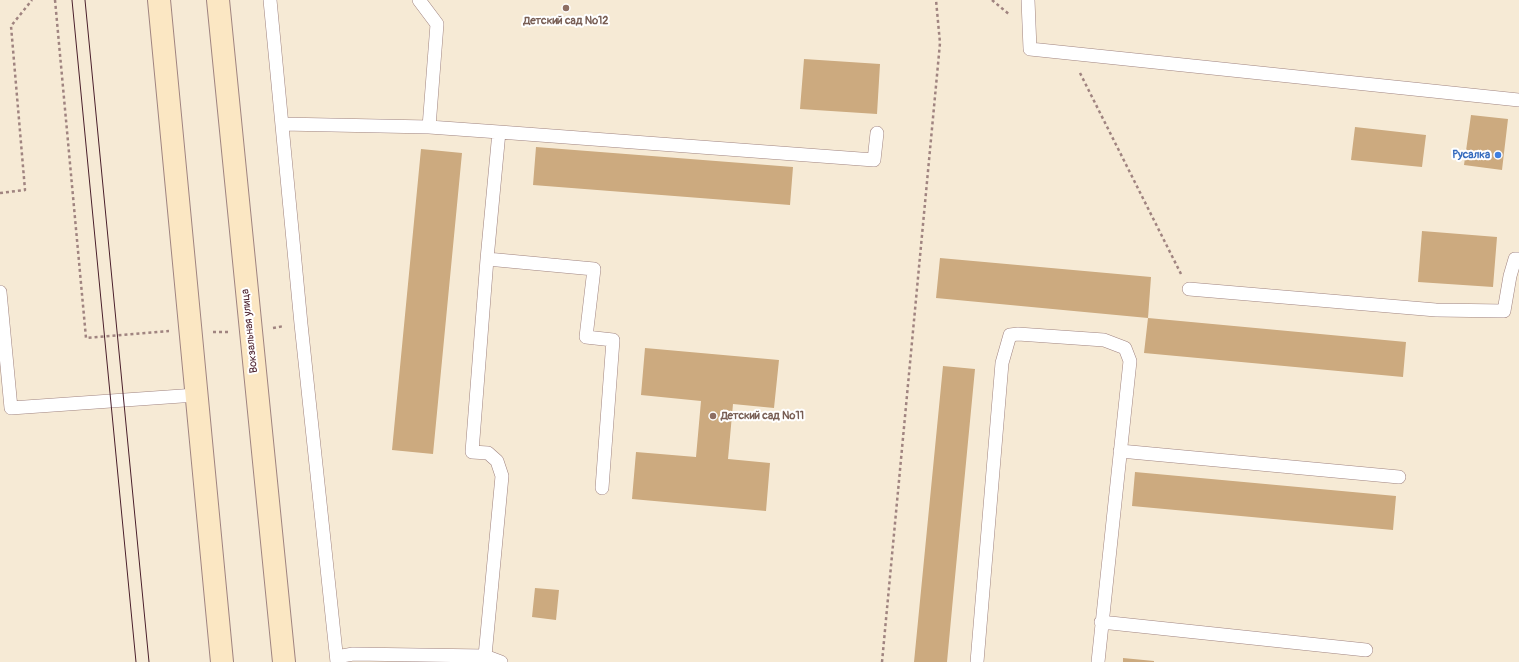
<!DOCTYPE html>
<meta charset="utf-8">
<style>
body{margin:0}
canvas{display:block;background:#f6ead5}
</style>
<canvas width="1519" height="662"></canvas>
<script>
const context = document.querySelector('canvas').getContext('2d');
context.lineJoin = 'round';
function fill(path, color) { context.fillStyle = color; context.fill(path, 'evenodd'); }
const shape = rows => new Path2D(rows.map(r => 'M' + r).join(''));
function trace(path, color, width, dash) { context.strokeStyle = color; context.lineWidth = width; context.lineCap = dash ? 'butt' : 'round'; context.setLineDash(dash || []); context.stroke(path); }
function label(font, color, halo, rows, align = 'center') {
  context.font = font + ' Pangolin,sans-serif'; context.lineWidth = 4; context.setLineDash([]); context.textBaseline = 'middle'; context.strokeStyle = halo; context.fillStyle = color; for (const [text, x, y, turn = 0] of rows) {
    context.save(); context.translate(x, y); context.rotate((+turn || 0) * Math.PI / 180); context.textAlign = isNaN(turn) ? turn : align; if (halo) context.strokeText(text, 0, 0); context.fillText(text, 0, 0); context.restore();
  }
}
fill(shape([
 [804,59,880,64,877,114,800,109],
 [1471,115,1508,119,1502,170,1464,165],
 [1355,127,1426,135,1422,167,1351,160],
 [536,147,793,167,790,205,533,185],
 [421,149,462,153,433,454,392,450],
 [1422,231,1497,237,1493,287,1418,282],
 [940,258,1151,277,1148,318,936,298],
 [1148,318,1406,342,1403,377,1144,353],
 [645,348,779,360,774,408,733,404,728,459,770,463,766,511,632,499,636,452,696,457,701,401,641,395],
 [943,366,975,369,953,598,947,662,914,662],
 [1135,472,1396,496,1393,530,1132,506],
 [535,588,559,590,556,620,532,617],
 [1123,658,1154,661,1154,662,1123,662]
]), '#ccaa7f');
const lane = shape([
 [270,0,301,324,337,662],
 [419,0,437,24,429,127],
 [1028,0,1030,49,1519,100],
 [282,124,429,127,499,132,487,259,472,452,488,453,497,461,502,476,485,656],
 [499,132,874,160,877,133],
 [487,259,594,269,586,337,613,340,602,488],
 [1189,289,1436,310,1504,311,1510,276,1515,259,1519,259],
 [0,292,11,408,196,395],
 [1120,451,1399,477],
 [1101,622,1366,650],
 [337,657,353,654,485,656,501,662],
 [977,662,1002,363,1010,335,1018,334,1104,340,1125,348,1130,361,1098,662]
]);
const secondary = shape([
 [159,0,222,662],
 [218,0,284,662]
]);
trace(lane, '#a08480', 14);
trace(secondary, '#a08480', 24);
trace(shape([
 [55,0,86,338,169,331],
 [992,0,1010,15],
 [1080,73,1181,274],
 [0,193,25,190,11,26,32,0],
 [273,328,284,326],
 [213,332,228,332],
 [882,662,940,43,936,0]
]), '#a08480', 2.5, [3, 3]);
trace(lane, '#fff', 13);
trace(secondary, '#fbe7c3', 22);
trace(shape([
 [72,0,136,662],
 [85,0,149,662]
]), '#4a1f2b', 1);
for (const [x, y, r, color] of [
 [566,8,4,"#8d6e63"],
 [1498,155,4,"#3f7fe0"],
 [713,416,4,"#8d6e63"]
]) { const dot = new Path2D(); dot.arc(x, y, r, 0, 2 * Math.PI); context.fillStyle = color; context.fill(dot); trace(dot, '#fff', 1.5); }
label('bold 11px', '#785e54', '#fff', [
 ["Детский сад №12",566,21],
 ["Детский сад №11",721,416,"left"]
]);
label('bold 11px', '#366cbe', '#fff', [
 ["Русалка",1490,155]
], 'right');
label('11px', '#4a1f2b', '#fff', [
 ["Вокзальная улица",250,331,-96]
]);
</script>
